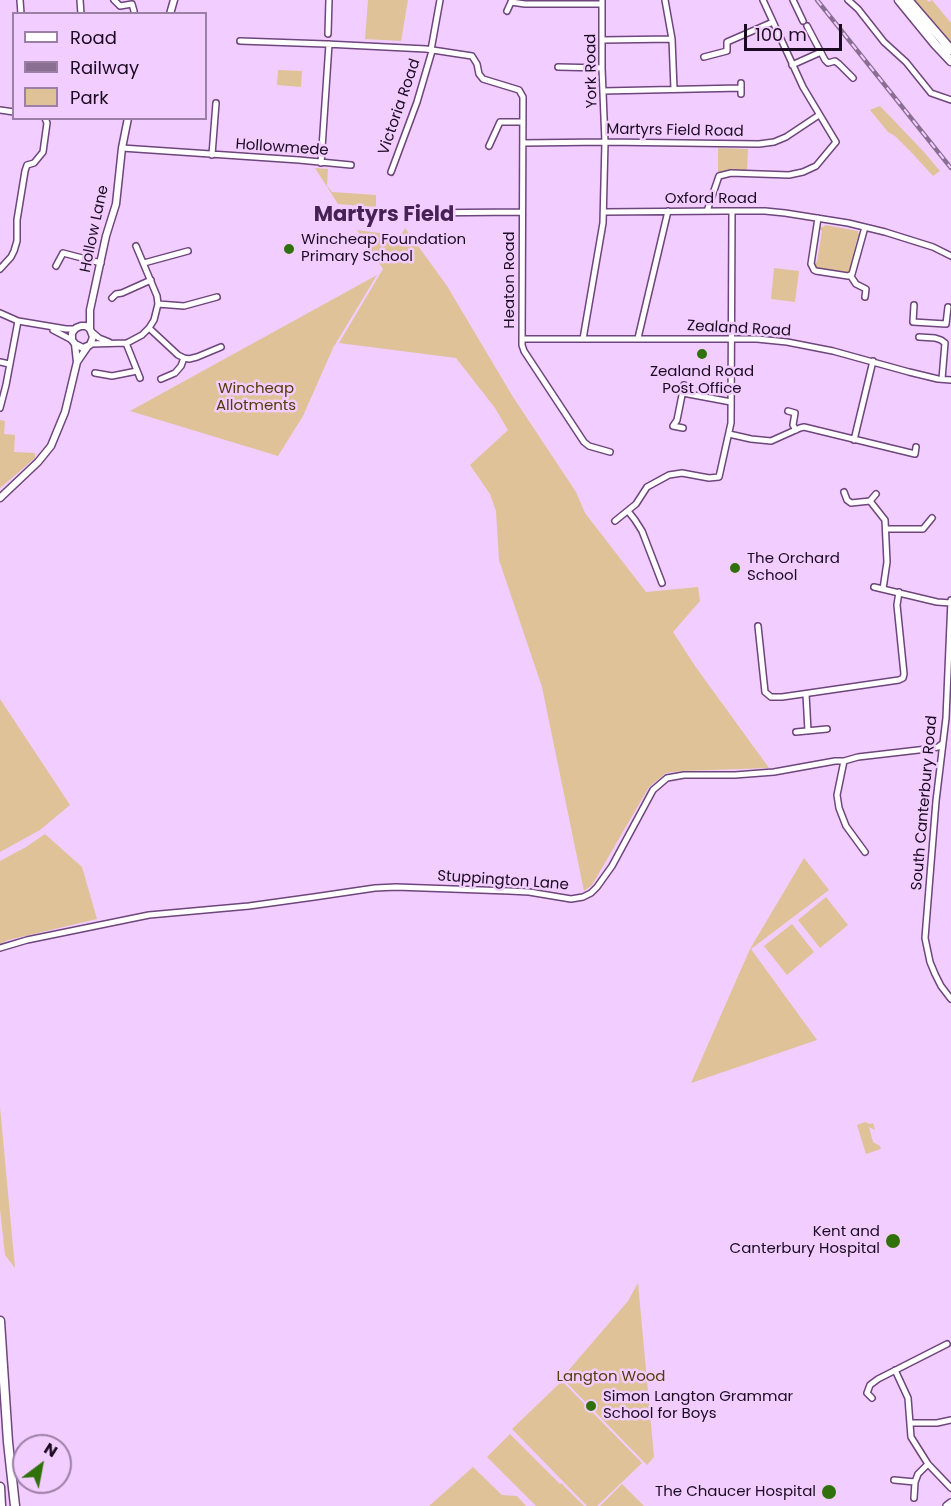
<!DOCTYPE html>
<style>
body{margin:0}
#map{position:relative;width:951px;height:1506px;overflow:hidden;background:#f2cdff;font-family:Poppins,sans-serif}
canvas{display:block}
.legend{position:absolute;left:12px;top:12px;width:195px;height:108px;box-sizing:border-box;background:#f2cdff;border:2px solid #9c7fa6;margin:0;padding:8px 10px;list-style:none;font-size:18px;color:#1b0a20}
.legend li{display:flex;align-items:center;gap:12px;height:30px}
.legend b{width:30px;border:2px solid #9c7fa6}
.north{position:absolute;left:12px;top:1434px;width:60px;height:60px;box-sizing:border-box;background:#f2cdff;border:2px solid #9c7fa6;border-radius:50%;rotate:32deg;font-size:16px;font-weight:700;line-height:24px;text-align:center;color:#1b0a20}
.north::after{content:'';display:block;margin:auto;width:21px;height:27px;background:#30710b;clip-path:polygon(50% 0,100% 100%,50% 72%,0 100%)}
.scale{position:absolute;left:744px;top:24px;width:98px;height:27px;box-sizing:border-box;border:3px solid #1b0a20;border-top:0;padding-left:8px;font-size:18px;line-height:21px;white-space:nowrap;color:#1b0a20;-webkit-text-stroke:4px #f2cdff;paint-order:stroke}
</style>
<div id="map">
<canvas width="951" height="1506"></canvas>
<ul class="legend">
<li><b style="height:8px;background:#fff"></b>Road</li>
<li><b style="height:8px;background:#8a6f93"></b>Railway</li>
<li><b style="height:16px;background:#dfc297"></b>Park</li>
</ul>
<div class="north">N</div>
<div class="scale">100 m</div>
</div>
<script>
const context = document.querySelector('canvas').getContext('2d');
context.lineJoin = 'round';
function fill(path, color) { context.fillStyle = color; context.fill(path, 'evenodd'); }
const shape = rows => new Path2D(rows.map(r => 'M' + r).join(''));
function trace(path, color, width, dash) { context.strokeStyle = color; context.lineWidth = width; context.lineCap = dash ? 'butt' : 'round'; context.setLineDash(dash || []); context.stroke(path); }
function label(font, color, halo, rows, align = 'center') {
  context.font = font + ' Poppins,sans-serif'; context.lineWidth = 5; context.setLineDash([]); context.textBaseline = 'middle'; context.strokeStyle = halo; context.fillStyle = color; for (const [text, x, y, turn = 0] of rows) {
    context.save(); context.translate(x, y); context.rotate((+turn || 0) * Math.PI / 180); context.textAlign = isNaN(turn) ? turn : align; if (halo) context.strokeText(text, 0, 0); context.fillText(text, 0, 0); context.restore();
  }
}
fill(shape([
 [368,0,408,0,401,41,365,39],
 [913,0,927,0,929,2,932,0,951,23,951,45],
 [278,70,302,71,301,87,277,85],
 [880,106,923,151,940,171,933,176,912,153,895,136,888,132,870,110],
 [718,148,748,149,747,171,718,172],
 [315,168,328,169,327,186,332,192,376,195,376,207,338,204],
 [825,225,858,231,858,233,861,234,861,238,857,239,850,269,851,270,848,273,817,269,814,266,814,263,817,262,822,231,819,229,820,227,824,227],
 [405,228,447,286,513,397,576,492,585,513,646,592,698,587,700,601,673,632,695,666,769,768,683,771,666,773,649,787,592,885,584,891,542,687,499,560,496,511,490,494,470,465,508,430,495,408,456,358,339,343,383,269,357,230,401,236],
 [774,268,799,271,795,302,771,299],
 [377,275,333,348,303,416,278,456,130,411],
 [0,420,5,421,4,434,15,435,14,452,35,453,35,458,0,488],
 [0,699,70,805,40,830,0,852],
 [45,834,82,867,97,919,8,940,0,944,0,861,26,847],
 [804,858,829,890,751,949,817,1040,691,1083,750,949],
 [826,897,848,925,820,948,798,920],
 [792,924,814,952,787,975,764,946],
 [0,1107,15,1268,5,1255,0,1209],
 [865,1122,870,1124,873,1123,875,1130,869,1127,873,1142,880,1146,881,1149,866,1154,857,1125],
 [638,1283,654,1457,647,1465,562,1378,628,1301],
 [562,1381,642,1463,597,1506,587,1506,512,1429],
 [510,1434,560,1484,561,1483,584,1506,536,1506,487,1457],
 [473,1467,502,1495,517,1496,526,1506,429,1506],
 [622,1484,644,1506,600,1506]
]), '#dfc297');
const minor = shape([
 [20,0,21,14],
 [80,0,81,14],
 [114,0,120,6,132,4,134,11],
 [665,0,672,39,674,89],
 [793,0,803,21],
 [848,0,858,9,884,42,906,62,931,93,951,100],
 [511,2,525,4,602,4],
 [507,11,512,0],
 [807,26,825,60,828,63,835,61,839,64,853,78],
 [328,34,329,0],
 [603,40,672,39],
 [240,41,326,44,426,49,472,56,477,64,479,74,483,79,519,90,523,97,522,345,524,351,584,442,589,446,610,452],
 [431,50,440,0],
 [704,57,727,51,727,42,773,22],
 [792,65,821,52],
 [558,67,602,68],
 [741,83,741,94],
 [603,91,741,88],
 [0,110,14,112],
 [523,143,605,142,759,144,774,142,786,137,819,115],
 [489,146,500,122,522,122],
 [122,148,299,160,351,165],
 [212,155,216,103],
 [321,163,329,44],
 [391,172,417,102,432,51],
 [707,211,719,176,731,173,789,175,803,172,816,166,836,142,803,87,763,0],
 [604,212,724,211,765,211,785,213,848,223,885,232,933,247,951,256],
 [412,213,522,212],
 [818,218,811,264,814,270,816,271,848,276,852,274,865,227],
 [144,263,188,251],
 [56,266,63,253,101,263],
 [0,269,11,257,14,251,17,241,17,220,25,171,27,165,34,163,43,152,47,123,45,118],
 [850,275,856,284,866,289,865,297],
 [112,298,116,294,122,293,151,280],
 [158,304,184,306,217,297],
 [914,305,913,322,946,324,948,307],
 [0,313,18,321,66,329,75,329],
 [149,328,178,355,184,358,189,359,197,357,221,347],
 [53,330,72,340],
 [92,332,99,338,109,342],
 [919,337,935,338,941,340,945,343,942,379],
 [638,338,668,211],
 [522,339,757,339,787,342,833,351,909,372,938,379,951,380],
 [583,339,603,223,605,142,602,68,602,0],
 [126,343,140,378],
 [90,344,127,343,142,335,149,328,154,320,158,304,157,296,136,246],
 [0,362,9,364],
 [95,373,112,376,137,371],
 [161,379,175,373,181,366,184,358],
 [683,393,731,402],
 [0,408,6,385,18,321],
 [788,411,795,413,793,425,796,430],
 [683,428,673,426,677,420,684,385],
 [729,434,751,439,771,441,800,428,804,427,915,454,916,447],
 [854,440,873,361],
 [844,492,847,500,851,503,870,501,885,520,887,562,883,589],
 [870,501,876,494],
 [628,511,635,520,642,531,662,583],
 [615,521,636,504,647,487,669,475,682,473,709,478,719,477,731,423,732,211],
 [886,529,923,529,932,518],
 [874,587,937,602,951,603],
 [951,600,946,718,936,801,925,938,930,962,935,974,941,986,951,999],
 [758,626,765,692,771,697,782,697,899,680,903,678,904,674,897,605,899,592],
 [806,694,808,731],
 [796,732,827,729],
 [844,761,837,795,839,808,846,826,865,852],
 [0,948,27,940,149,915,249,906,314,897,375,888,396,887,509,891,529,892,571,899,583,897,591,893,597,887,612,866,653,790,667,778,684,775,735,775,774,772,835,761,844,761,858,757,927,749,938,747,942,744],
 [895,1370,908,1398,911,1437,928,1464,951,1488],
 [872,1398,867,1393,870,1385,878,1379,947,1344],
 [910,1423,937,1423,951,1420],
 [894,1480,915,1482],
 [914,1498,915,1482,918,1474,928,1464]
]);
const tertiary = shape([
 [170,14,174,0],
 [90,329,90,310,106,236,116,204,122,148,128,118],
 [75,344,83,348,90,345,93,337,90,329,86,326,81,326,76,328,72,333,72,340,75,344,77,362],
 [0,498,38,462,51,446,65,412,77,362,88,346]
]);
const secondary = shape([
 [947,1506,951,1503]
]);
const trunk = shape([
 [899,0,935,44,951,61],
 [908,0,951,50],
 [0,1321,8,1442,15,1506],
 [0,1487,1,1506]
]);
trace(minor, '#6e457c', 8);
trace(tertiary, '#6e457c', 9);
trace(secondary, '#6e457c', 10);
trace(trunk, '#6e457c', 11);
trace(minor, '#fff', 5);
trace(tertiary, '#fff', 6);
trace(secondary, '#fff', 7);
trace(trunk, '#fff', 8);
const rail = shape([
 [817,0,951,168]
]);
trace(rail, '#8a6f93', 4.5);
trace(rail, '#f2cdff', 2, [7]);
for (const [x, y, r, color] of [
 [289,249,6,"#30710b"],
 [702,354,6,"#30710b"],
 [735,568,6,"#30710b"],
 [893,1241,8,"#30710b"],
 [591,1406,6,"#30710b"],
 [829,1492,8,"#30710b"]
]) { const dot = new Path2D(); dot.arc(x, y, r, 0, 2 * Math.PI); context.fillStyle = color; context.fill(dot); trace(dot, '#f2cdff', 2); }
label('15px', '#1b0a20', '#f2cdff', [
 ["York Road",592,71,-91],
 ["Victoria Road",400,107,-71],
 ["Martyrs Field Road",675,131,1],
 ["Hollowmede",282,148,4],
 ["Oxford Road",711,199],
 ["Hollow Lane",95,229,-78],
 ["Heaton Road",510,280,-90],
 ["Zealand Road",739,329,3],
 ["South Canterbury Road",925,803,-85],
 ["Stuppington Lane",503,881,4]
]);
label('15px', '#1b0a20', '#f2cdff', [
 ["Wincheap Foundation",301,240],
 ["Primary School",301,257],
 ["Zealand Road",702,372,"center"],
 ["Post Office",702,389,"center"],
 ["The Orchard",747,559],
 ["School",747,576],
 ["Kent and",880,1232,"right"],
 ["Canterbury Hospital",880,1249,"right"],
 ["Simon Langton Grammar",603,1397],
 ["School for Boys",603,1414],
 ["The Chaucer Hospital",816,1492,"right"]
], 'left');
label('15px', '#563b0a', '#f2cdff', [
 ["Wincheap",256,389],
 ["Allotments",256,406],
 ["Langton Wood",611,1377]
]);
label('bold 21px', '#482154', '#f2cdff', [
 ["Martyrs Field",384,216]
]);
</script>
